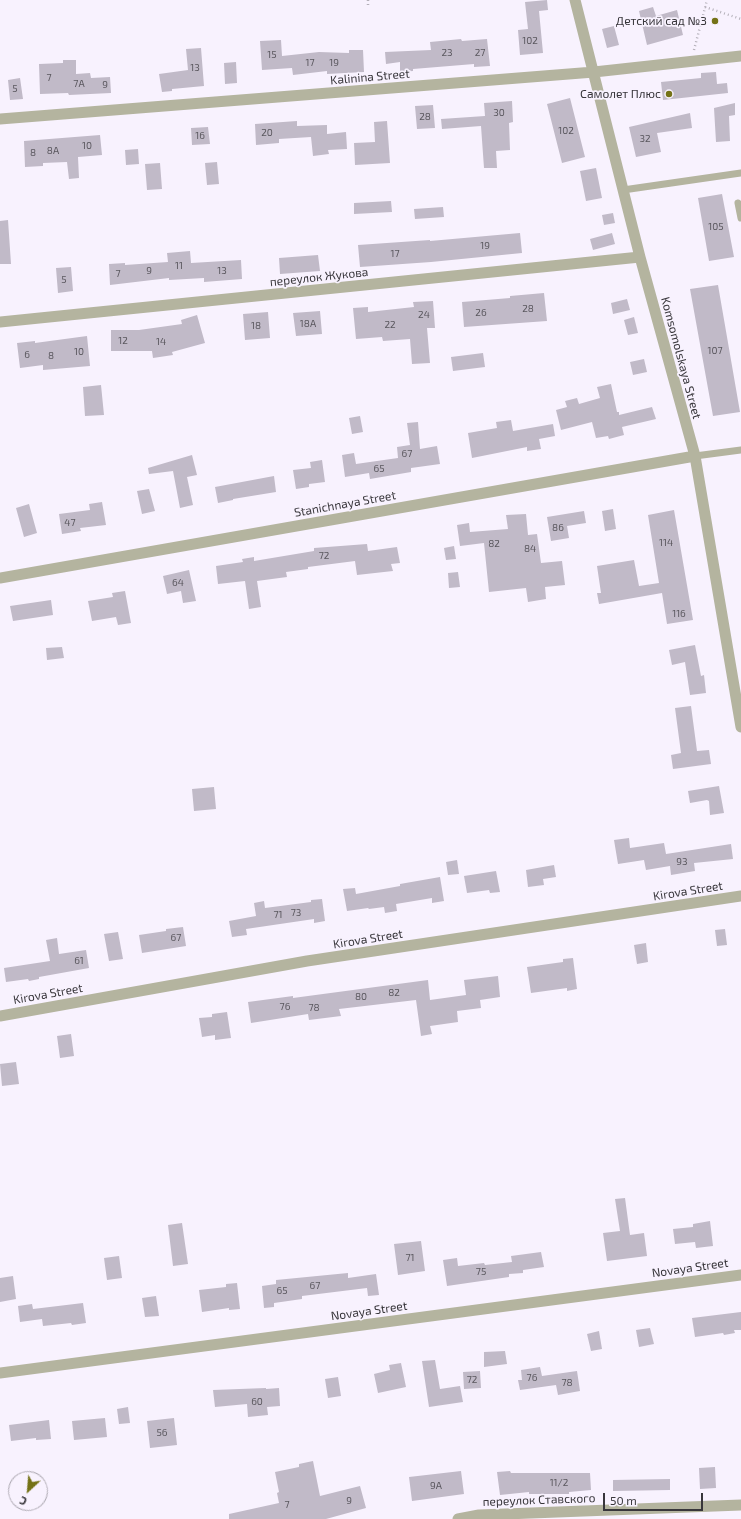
<!DOCTYPE html>
<meta charset="utf-8">
<style>
body{margin:0}
#map{position:relative;width:741px;height:1519px;overflow:hidden;background:#f8f2fe;font-family:"Exo 2",sans-serif}
canvas{display:block}
.north{position:absolute;left:8px;top:1471px;width:40px;height:40px;box-sizing:border-box;background:#f8f2fe;border:1px solid #aba7b0;border-radius:50%;rotate:206deg;font-size:11px;font-weight:700;line-height:16px;text-align:center;color:#38363b}
.north::after{content:'';display:block;margin:auto;width:14px;height:18px;background:#747216;clip-path:polygon(50% 0,100% 100%,50% 72%,0 100%)}
.scale{position:absolute;left:603px;top:1493px;width:100px;height:18px;box-sizing:border-box;border:2px solid #38363b;border-top:0;padding-left:5px;font-size:12px;line-height:14px;white-space:nowrap;color:#38363b;-webkit-text-stroke:3px #f8f2fe;paint-order:stroke}
</style>
<div id="map">
<canvas width="741" height="1519"></canvas>
<div class="north">С</div>
<div class="scale">50 m</div>
</div>
<script>
const context = document.querySelector('canvas').getContext('2d');
context.lineJoin = 'round';
function fill(path, color) { context.fillStyle = color; context.fill(path, 'evenodd'); }
const shape = rows => new Path2D(rows.map(r => 'M' + r).join(''));
function trace(path, color, width, dash) { context.strokeStyle = color; context.lineWidth = width; context.lineCap = dash ? 'butt' : 'round'; context.setLineDash(dash || []); context.stroke(path); }
function label(font, color, halo, rows, align = 'center') {
  context.font = font + ' "Exo 2",sans-serif'; context.lineWidth = 3.5; context.setLineDash([]); context.textBaseline = 'middle'; context.strokeStyle = halo; context.fillStyle = color; for (const [text, x, y, turn = 0] of rows) {
    context.save(); context.translate(x, y); context.rotate((+turn || 0) * Math.PI / 180); context.textAlign = isNaN(turn) ? turn : align; if (halo) context.strokeText(text, 0, 0); context.fillText(text, 0, 0); context.restore();
  }
}
fill(shape([
 [547,0,548,10,539,11,543,53,520,55,518,30,528,29,525,2],
 [653,7,656,16,677,10,683,35,647,45,639,11],
 [614,26,619,45,607,48,602,29],
 [461,39,462,41,487,39,490,66,474,67,474,64,413,69,413,71,400,72,400,62,386,64,385,52,431,50,430,42],
 [281,40,282,56,319,52,349,53,349,50,363,50,364,72,327,74,327,71,293,75,292,68,262,70,260,41],
 [201,48,204,86,172,89,172,91,162,92,159,74,188,70,186,49],
 [63,60,76,60,76,74,90,73,91,78,110,77,111,93,69,95,68,93,40,94,39,64,63,63],
 [236,62,237,83,225,84,224,63],
 [716,72,717,84,727,83,728,93,663,100,661,82,701,78,701,73],
 [20,78,23,99,10,100,8,80],
 [570,98,585,157,562,163,547,104],
 [512,101,513,122,509,123,510,150,496,151,497,168,484,168,481,126,442,129,441,119,485,116,484,103],
 [735,103,735,115,729,116,730,141,716,142,714,108],
 [433,105,435,128,417,129,415,106],
 [690,113,692,128,657,133,661,152,636,157,629,127],
 [297,121,297,126,327,125,327,134,346,132,347,149,328,150,329,154,313,156,311,137,279,139,279,143,256,145,255,124],
 [387,121,390,163,355,165,354,143,375,142,374,122],
 [208,127,210,144,192,145,191,128],
 [100,135,102,155,78,157,79,178,69,179,67,162,43,163,43,166,25,167,24,141],
 [138,149,139,164,126,165,125,150],
 [217,162,219,184,207,185,205,163],
 [160,163,162,189,147,190,145,164],
 [596,168,602,198,586,201,580,171],
 [722,194,734,257,709,261,698,198],
 [391,201,392,212,354,214,354,203],
 [443,207,444,217,415,219,414,209],
 [613,213,615,223,604,225,602,215],
 [8,220,11,264,0,264,0,221],
 [520,233,522,253,431,262,360,267,358,245,430,240,430,241],
 [612,233,615,244,593,250,590,239],
 [190,251,191,263,241,260,242,279,204,282,204,278,169,280,169,278,110,285,109,264,125,263,125,265,168,262,167,253],
 [318,255,320,271,280,274,279,258],
 [71,267,73,291,58,293,56,268],
 [718,285,740,412,713,416,690,289],
 [544,293,547,321,464,327,462,302,510,298,510,296],
 [627,299,630,310,613,314,611,303],
 [433,301,435,328,427,328,430,363,412,364,410,339,383,341,382,337,356,339,353,308,368,307,368,312,414,307,413,302],
 [320,311,322,334,296,336,293,313],
 [268,312,270,338,245,340,243,314],
 [197,315,205,343,172,352,173,355,153,358,152,351,111,351,111,330,139,330,182,324,181,320],
 [634,317,638,333,628,335,624,320],
 [87,336,90,366,43,370,43,365,20,368,17,343,35,341,35,343],
 [483,353,485,367,453,371,451,357],
 [644,359,647,372,633,375,630,362],
 [611,384,617,412,619,412,619,415,652,407,656,419,622,427,624,435,609,439,608,436,596,438,592,422,561,430,556,410,567,407,565,401,577,398,579,404,600,398,597,387],
 [101,385,104,415,85,416,83,387],
 [360,416,363,432,352,434,349,418],
 [511,420,513,431,553,424,555,436,539,439,541,449,527,451,527,447,472,458,468,433,497,428,496,422],
 [418,422,420,449,437,446,440,464,411,468,411,472,370,479,369,473,345,477,342,455,354,453,356,464,398,458,397,447,410,445,407,423],
 [192,455,197,475,187,477,193,505,180,508,173,471,149,474,148,468],
 [322,460,325,482,309,484,309,487,296,489,293,470,311,468,310,462],
 [274,476,276,492,233,499,233,500,218,503,215,487],
 [149,489,155,511,142,514,137,491],
 [102,502,106,525,80,528,81,531,62,534,59,514,90,510,89,504],
 [29,504,37,533,24,537,16,508],
 [613,509,616,529,605,531,602,511],
 [674,510,693,620,667,624,662,593,599,604,597,593,601,593,597,566,634,560,639,586,659,583,648,515],
 [584,511,586,523,567,526,569,538,551,541,547,517],
 [526,514,528,535,537,534,541,563,562,561,565,585,545,587,546,599,528,602,526,588,489,592,484,543,460,546,457,525,469,523,470,532,508,529,506,515],
 [367,544,368,551,397,547,400,563,391,564,393,571,357,575,355,561,308,567,308,569,286,572,287,577,257,581,261,607,249,609,245,581,218,584,216,566,243,562,242,559,254,557,254,561,314,551,314,548],
 [454,546,456,559,446,560,444,548],
 [189,570,196,601,183,603,181,591,167,594,163,576],
 [458,572,460,587,449,588,448,573],
 [125,591,131,623,118,625,116,617,92,621,88,601,113,597,112,593],
 [51,600,53,615,13,621,10,606],
 [695,645,701,676,704,675,706,693,690,695,685,662,672,665,669,650],
 [62,647,64,658,47,660,46,648],
 [691,706,697,751,709,750,711,764,673,769,671,755,681,753,675,708],
 [719,786,724,813,710,815,709,801,707,800,690,803,688,791],
 [214,787,216,809,194,811,192,789],
 [629,838,630,848,664,843,666,854,731,844,733,859,694,863,695,871,671,875,670,866,646,870,644,860,618,864,614,840],
 [457,860,459,874,448,875,446,862],
 [554,865,556,877,543,879,544,885,528,887,526,870],
 [496,871,500,892,490,893,489,890,467,893,464,876],
 [440,877,444,901,432,903,432,898,396,904,397,911,385,913,384,907,369,909,368,908,347,911,343,889,355,888,356,894,400,886,400,884],
 [322,899,325,921,314,923,314,919,246,929,247,935,232,937,229,921,256,916,254,903,264,901,265,908,311,902,311,900],
 [183,927,186,946,142,953,139,935,166,931,166,929],
 [725,929,727,945,717,946,715,930],
 [118,932,123,959,109,961,104,934],
 [57,938,59,954,86,950,89,968,39,977,39,979,29,981,28,979,6,982,4,968,50,961,46,940],
 [646,943,648,962,637,964,634,945],
 [573,958,577,989,567,991,567,988,531,993,527,967,563,962,563,959],
 [498,976,500,997,480,1000,481,1008,457,1011,458,1022,430,1026,432,1034,421,1036,416,1000,339,1009,341,1016,309,1020,308,1014,251,1023,248,1002,293,996,293,998,428,980,430,1000,466,995,464,980],
 [227,1012,231,1038,215,1040,215,1035,202,1037,199,1018,212,1017,212,1014],
 [71,1034,74,1056,60,1058,57,1036],
 [16,1062,19,1084,2,1086,0,1064],
 [625,1198,630,1235,644,1233,647,1256,607,1261,603,1233,620,1231,615,1199],
 [710,1221,713,1246,696,1248,695,1242,675,1244,673,1229,693,1227,693,1224],
 [182,1223,188,1264,173,1266,168,1225],
 [421,1241,425,1271,398,1275,394,1244],
 [541,1252,544,1267,523,1270,523,1273,509,1274,509,1277,447,1286,443,1260,457,1258,458,1266,484,1263,485,1265,512,1262,511,1256],
 [119,1256,122,1278,107,1280,104,1258],
 [348,1273,348,1278,376,1274,379,1295,368,1296,367,1288,302,1296,302,1299,274,1303,274,1307,264,1308,262,1286,276,1284,276,1280],
 [13,1276,16,1299,0,1302,0,1278],
 [237,1283,240,1309,229,1310,229,1308,202,1312,199,1290,226,1287,226,1284],
 [156,1296,159,1316,145,1317,142,1298],
 [83,1303,86,1323,72,1325,71,1323,43,1326,42,1319,20,1322,18,1306,32,1304,33,1309],
 [741,1312,741,1330,734,1330,735,1333,724,1335,723,1333,695,1337,692,1318],
 [650,1328,654,1344,639,1347,636,1330],
 [599,1331,602,1349,591,1351,587,1334],
 [505,1351,507,1364,484,1367,484,1352],
 [435,1360,440,1389,460,1386,463,1402,429,1407,422,1361],
 [401,1363,406,1387,378,1393,374,1374,390,1370,389,1365],
 [540,1367,542,1376,577,1371,580,1391,558,1395,556,1385,520,1390,518,1380,522,1380,521,1370],
 [480,1371,481,1388,464,1389,463,1372],
 [338,1377,341,1396,328,1398,325,1379],
 [266,1388,266,1389,279,1388,280,1406,267,1407,268,1415,248,1417,247,1404,215,1407,213,1390],
 [128,1407,130,1423,119,1424,117,1409],
 [105,1418,107,1437,74,1440,72,1421],
 [174,1418,177,1445,150,1448,147,1421],
 [49,1420,51,1439,36,1440,36,1438,11,1441,9,1425],
 [313,1461,320,1496,360,1486,366,1508,326,1519,229,1519,229,1514,279,1503,277,1493,279,1492,275,1472,299,1467,299,1464],
 [715,1467,716,1488,700,1489,699,1468],
 [461,1471,464,1494,412,1501,409,1477],
 [510,1471,511,1473,590,1473,591,1490,569,1492,569,1494,529,1494,529,1492,500,1495,497,1472],
 [670,1479,670,1490,613,1491,613,1480]
]), '#c1bac8');
trace(shape([
 [368,0,368,5],
 [705,7,741,19],
 [694,50,707,0]
]), '#b4b0b9', 2.5, [1, 3]);
trace(shape([
 [623,190,741,173],
 [738,203,741,218],
 [695,456,741,450]
]), '#b4b49f', 7);
trace(shape([
 [575,0,640,257,695,456,741,727],
 [0,119,594,72,741,56],
 [0,322,640,257],
 [0,578,695,456],
 [0,1016,307,961,741,896],
 [0,1373,741,1275],
 [458,1519,479,1515,741,1505]
]), '#b4b49f', 11);
for (const [x, y, r, color] of [
 [715,21,4,"#747216"],
 [669,94,4,"#747216"]
]) { const dot = new Path2D(); dot.arc(x, y, r, 0, 2 * Math.PI); context.fillStyle = color; context.fill(dot); trace(dot, '#f8f2fe', 1.5); }
label('10px', '#5a575e', null, [
 ["102",530,41],
 ["23",447,53],
 ["27",480,53],
 ["15",272,55],
 ["17",310,63],
 ["19",334,63],
 ["13",195,68],
 ["7",49,78],
 ["7А",79,84],
 ["9",105,85],
 ["5",15,89],
 ["30",499,113],
 ["28",425,117],
 ["102",566,131],
 ["20",267,133],
 ["16",200,136],
 ["32",645,139],
 ["10",87,146],
 ["8А",53,151],
 ["8",33,153],
 ["105",716,227],
 ["19",485,246],
 ["17",395,254],
 ["11",179,266],
 ["9",149,271],
 ["13",222,271],
 ["7",118,274],
 ["5",64,280],
 ["28",528,309],
 ["26",481,313],
 ["24",424,315],
 ["18А",308,324],
 ["22",390,325],
 ["18",256,326],
 ["12",123,341],
 ["14",161,342],
 ["107",715,351],
 ["10",79,352],
 ["6",27,355],
 ["8",51,356],
 ["67",407,454],
 ["65",379,469],
 ["47",70,523],
 ["86",558,528],
 ["114",666,543],
 ["82",494,544],
 ["84",530,549],
 ["72",324,556],
 ["64",178,583],
 ["116",679,614],
 ["93",682,862],
 ["73",296,913],
 ["71",278,915],
 ["67",176,938],
 ["61",79,961],
 ["82",394,993],
 ["80",361,997],
 ["76",285,1007],
 ["78",314,1008],
 ["71",410,1258],
 ["75",481,1272],
 ["67",315,1286],
 ["65",282,1291],
 ["76",532,1378],
 ["72",472,1380],
 ["78",567,1383],
 ["60",257,1402],
 ["56",162,1433],
 ["11/2",559,1483],
 ["9А",436,1486],
 ["9",349,1501],
 ["7",287,1505]
]);
label('12px', '#38363b', '#f8f2fe', [
 ["Детский сад №3",707,21],
 ["Самолет Плюс",661,94]
], 'right');
label('12px', '#38363b', '#f8f2fe', [
 ["Kalinina Street",370,77,-5],
 ["переулок Жукова",319,277,-6],
 ["Komsomolskaya Street",681,358,75],
 ["Stanichnaya Street",345,504,-10],
 ["Kirova Street",688,891,-9],
 ["Kirova Street",368,939,-9],
 ["Kirova Street",48,994,-10],
 ["Novaya Street",690,1268,-8],
 ["Novaya Street",369,1311,-8],
 ["переулок Ставского",539,1500,-2]
]);
</script>
